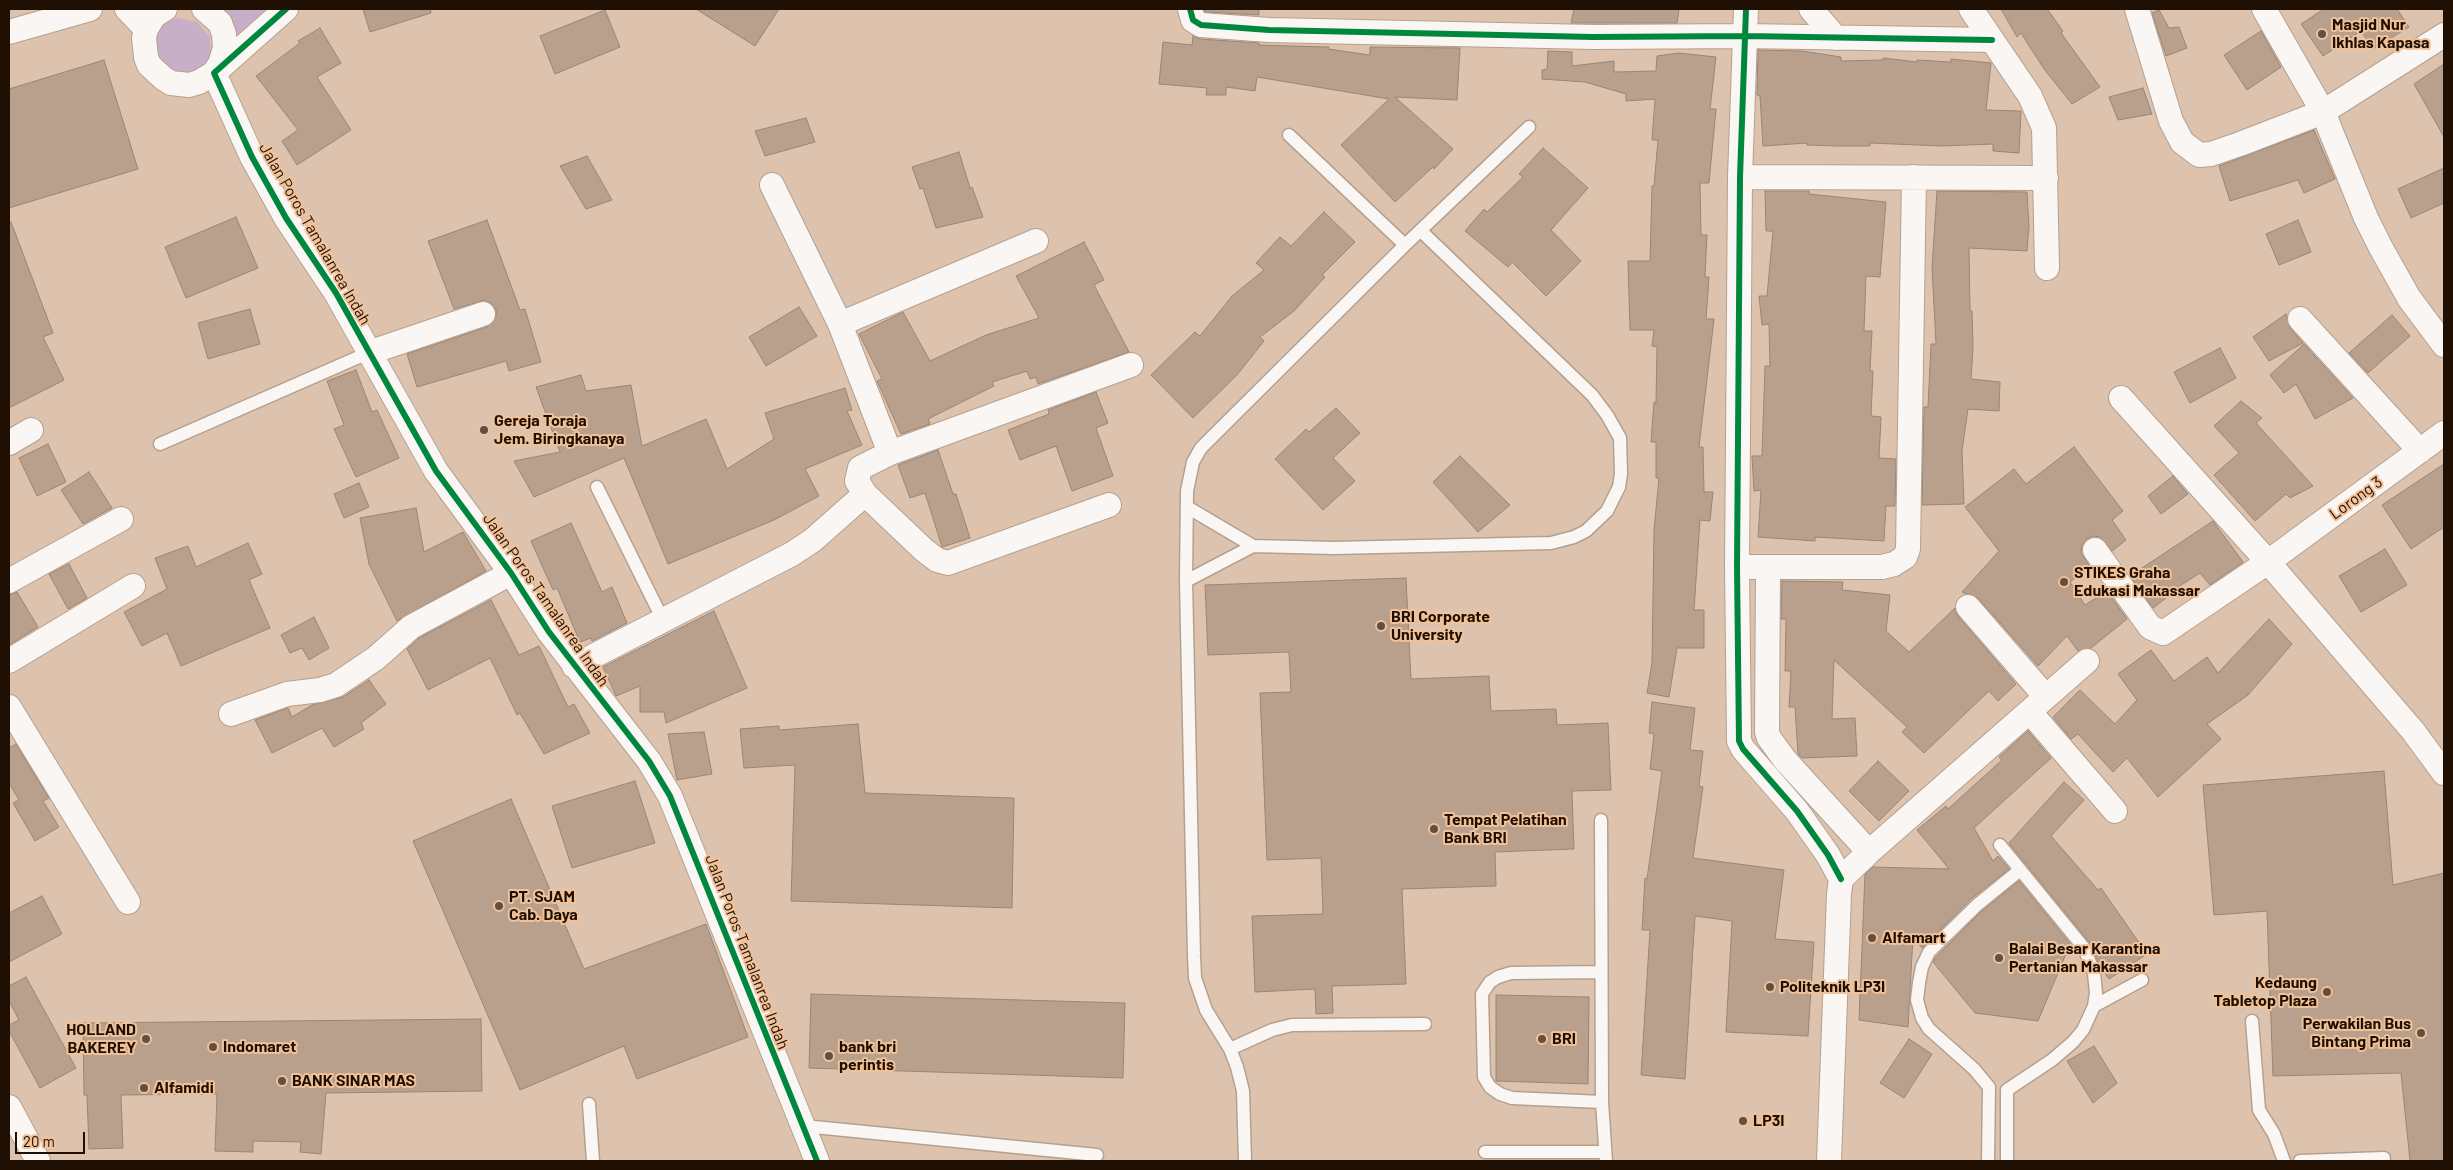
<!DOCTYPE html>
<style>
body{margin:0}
#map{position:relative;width:2453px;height:1170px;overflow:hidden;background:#ddc3ae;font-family:Barlow,sans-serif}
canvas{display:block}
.frame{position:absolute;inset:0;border:10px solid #201003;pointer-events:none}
.scale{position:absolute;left:15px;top:1132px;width:70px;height:22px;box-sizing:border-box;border:2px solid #201003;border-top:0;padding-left:6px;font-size:15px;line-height:18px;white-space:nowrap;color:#201003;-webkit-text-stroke:4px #f1c29a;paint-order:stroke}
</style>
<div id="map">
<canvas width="2453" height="1170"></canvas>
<div class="frame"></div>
<div class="scale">20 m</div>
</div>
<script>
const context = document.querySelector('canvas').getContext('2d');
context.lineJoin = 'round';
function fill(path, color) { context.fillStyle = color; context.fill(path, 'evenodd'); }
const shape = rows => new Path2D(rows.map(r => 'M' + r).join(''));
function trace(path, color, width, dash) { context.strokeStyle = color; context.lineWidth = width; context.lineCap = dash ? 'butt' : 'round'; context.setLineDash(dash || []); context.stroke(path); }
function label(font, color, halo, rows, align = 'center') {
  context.font = font + ' Barlow,sans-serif'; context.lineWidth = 4; context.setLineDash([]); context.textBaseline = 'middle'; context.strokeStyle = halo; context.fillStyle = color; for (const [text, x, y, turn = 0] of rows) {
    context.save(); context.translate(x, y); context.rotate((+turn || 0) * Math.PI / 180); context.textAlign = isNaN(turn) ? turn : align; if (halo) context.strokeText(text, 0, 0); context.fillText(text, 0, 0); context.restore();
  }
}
fill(shape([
 [220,9,268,9,236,41],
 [177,18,197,22,210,37,211,57,200,74,162,74,152,35,158,27]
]), '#c8afc8');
const building = shape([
 [363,9,430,9,431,13,370,32,363,9],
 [696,9,779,9,755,46,696,9],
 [1204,9,1259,9,1259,15,1205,12,1204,9],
 [1574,9,1679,9,1677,23,1571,23,1574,9],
 [2001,9,2047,9,2063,31,2061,33,2100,87,2072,104,2044,69,2021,33,2017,37,2001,9],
 [2324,9,2397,9,2409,27,2373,49,2361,31,2323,56,2301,24,2324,9],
 [605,10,620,47,555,74,540,36,605,10],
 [2159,10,2169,28,2179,27,2187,48,2166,56,2152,13,2159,10],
 [320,28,341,63,317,77,351,130,297,165,282,141,298,130,256,76,300,43,298,41,320,28],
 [2261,31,2281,67,2247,90,2224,55,2261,31],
 [1193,36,1200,39,1259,43,1259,45,1329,47,1328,49,1370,55,1370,47,1460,48,1457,100,1395,97,1453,149,1434,169,1433,167,1395,202,1341,145,1389,99,1257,77,1255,91,1226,87,1226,95,1206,95,1207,88,1159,84,1163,42,1192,45,1193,36],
 [1758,50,1802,51,1841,57,1841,61,1883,60,1883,58,1917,62,1917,60,1951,62,1951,59,1991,63,1986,110,2021,111,2019,153,1993,151,1993,144,1942,146,1870,143,1870,146,1837,146,1807,145,1807,143,1763,146,1760,96,1757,95,1758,50],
 [1548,51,1572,52,1572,66,1614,61,1614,72,1656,71,1657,56,1679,53,1716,57,1710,109,1716,109,1709,183,1700,183,1701,235,1707,235,1705,277,1709,277,1706,319,1714,319,1699,447,1703,447,1704,492,1713,492,1710,521,1700,520,1694,610,1704,610,1704,648,1677,648,1669,697,1647,693,1652,663,1654,530,1659,478,1656,478,1656,442,1651,442,1654,402,1656,403,1657,347,1652,346,1654,330,1630,330,1628,261,1650,261,1652,186,1654,186,1658,140,1652,140,1655,99,1626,101,1626,94,1585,82,1542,79,1542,70,1547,69,1548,51],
 [104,60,138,169,9,208,9,89,104,60],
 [2444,64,2444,137,2414,84,2444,64],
 [2143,88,2152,114,2118,120,2109,97,2143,88],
 [806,118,815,142,765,156,755,131,806,118],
 [2314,130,2335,179,2304,193,2298,180,2230,201,2219,166,2314,130],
 [1543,148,1588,188,1551,230,1581,261,1546,296,1512,262,1508,267,1465,231,1484,209,1487,212,1523,177,1519,174,1543,148],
 [959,152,970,188,972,187,983,217,936,228,923,188,920,189,912,167,959,152],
 [587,156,612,200,586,209,560,166,587,156],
 [2444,168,2444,203,2411,218,2398,189,2444,168],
 [1765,191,1809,191,1809,194,1886,202,1880,277,1866,276,1864,331,1872,331,1870,371,1873,371,1871,416,1881,417,1879,458,1896,459,1895,506,1886,506,1884,541,1815,537,1815,541,1758,537,1761,490,1754,491,1752,456,1762,456,1765,366,1770,366,1769,324,1762,325,1759,296,1767,296,1773,231,1766,231,1765,191],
 [1937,191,2027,192,2029,226,2027,251,1969,248,1970,311,1972,311,1973,347,1971,379,2000,382,1999,411,1968,409,1962,451,1964,504,1922,505,1924,407,1928,407,1931,344,1936,344,1932,268,1937,191],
 [1324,212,1355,242,1322,275,1325,277,1294,311,1260,337,1264,341,1237,375,1193,418,1151,375,1195,332,1200,336,1232,296,1264,270,1256,263,1280,237,1291,246,1324,212],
 [236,217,258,268,186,298,165,247,236,217],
 [487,220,520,310,525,309,541,362,509,371,506,361,417,387,407,354,487,327,496,317,496,310,492,304,485,300,454,309,428,241,487,220],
 [2298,220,2311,252,2279,265,2266,234,2298,220],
 [9,222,11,222,53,333,43,337,64,380,9,408,9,222],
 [1084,242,1104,280,1094,285,1129,352,1038,384,1036,377,1030,379,1027,371,992,382,994,386,928,419,930,424,901,434,877,381,882,379,859,334,903,312,930,361,986,335,1039,318,1016,276,1084,242],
 [799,307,817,336,766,366,749,337,799,307],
 [250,309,260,344,208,359,198,323,250,309],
 [2286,314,2290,328,2303,343,2269,361,2253,337,2286,314],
 [2392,315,2410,336,2368,373,2349,353,2392,315],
 [2304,344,2353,398,2315,419,2296,384,2284,393,2270,375,2304,344],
 [2220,348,2236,378,2190,403,2174,372,2220,348],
 [356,370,372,412,377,410,399,458,356,477,334,429,344,425,327,381,356,370],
 [581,375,586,391,631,385,642,446,706,419,727,469,774,439,765,413,845,388,852,410,847,411,862,445,805,469,819,496,774,520,668,564,624,458,534,497,514,461,560,452,536,387,581,375],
 [1096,392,1108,423,1096,428,1113,476,1072,491,1056,446,1020,460,1008,430,1049,414,1048,410,1096,392],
 [2241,401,2262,418,2256,423,2313,486,2290,498,2286,494,2255,521,2214,475,2239,453,2214,426,2241,401],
 [1336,408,1360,433,1333,458,1355,481,1323,510,1275,459,1306,429,1309,432,1336,408],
 [48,444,66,482,37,496,19,458,48,444],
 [2074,447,2123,511,2112,520,2126,540,2112,551,2100,537,2093,536,2087,539,2082,545,2081,552,2090,567,2070,582,2085,605,2107,591,2127,619,2091,648,2078,651,2067,636,2038,666,1978,598,1962,592,1999,551,1965,507,2014,469,2026,484,2074,447],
 [938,450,953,494,956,494,970,538,942,547,925,493,910,498,898,465,938,450],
 [1460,456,1510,505,1478,532,1433,482,1460,456],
 [2444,464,2444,527,2411,549,2382,505,2444,464],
 [89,472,112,508,83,524,61,490,89,472],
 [2173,476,2188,494,2161,514,2148,496,2173,476],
 [359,483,369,507,344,518,334,494,359,483],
 [416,508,424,552,463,532,486,571,397,621,369,564,360,518,416,508],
 [2213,521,2243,562,2210,585,2200,573,2164,596,2166,598,2153,608,2130,576,2213,521],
 [571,523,602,592,612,587,627,623,592,641,591,638,580,642,557,588,553,590,531,541,571,523],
 [248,543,262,574,249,580,270,628,181,666,167,633,142,646,124,612,167,589,155,558,188,546,196,567,248,543],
 [2385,549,2407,585,2361,612,2339,576,2385,549],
 [69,564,87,598,68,609,49,574,69,564],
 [1406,578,1411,679,1489,676,1491,711,1556,709,1557,725,1608,723,1611,790,1572,791,1574,849,1495,852,1496,886,1402,889,1406,984,1332,986,1333,1013,1316,1014,1315,989,1255,992,1252,916,1323,914,1321,858,1267,860,1260,693,1291,692,1289,652,1208,655,1205,585,1406,578],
 [1782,581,1843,582,1842,590,1890,595,1886,631,1909,652,1955,608,1958,616,2016,684,1998,701,1989,691,1924,753,1902,732,1907,727,1834,660,1832,719,1855,718,1857,756,1802,758,1798,754,1795,707,1789,707,1791,671,1785,671,1786,619,1781,619,1782,581],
 [17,592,38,627,9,645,9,595,17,592],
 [491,600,519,655,539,646,568,707,574,704,590,733,544,754,520,713,517,715,490,658,428,690,407,649,419,638,491,600],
 [714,611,747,688,666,723,664,712,640,712,640,686,616,696,603,667,714,611],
 [314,617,329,648,309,660,302,648,290,653,281,635,314,617],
 [2269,619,2292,644,2248,695,2207,724,2221,739,2158,797,2127,758,2113,772,2078,734,2071,739,2053,717,2080,690,2115,724,2137,700,2118,674,2151,650,2174,681,2207,657,2218,673,2269,619],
 [369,680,386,704,361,723,364,729,334,747,322,728,272,753,255,720,288,708,292,717,312,705,343,697,369,680],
 [1652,702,1695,708,1690,750,1703,751,1699,786,1703,787,1693,858,1784,870,1775,939,1814,942,1808,1036,1726,1032,1732,921,1695,916,1685,1079,1641,1075,1650,930,1642,930,1645,878,1647,879,1662,771,1650,769,1654,734,1649,733,1652,702],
 [858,724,865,793,1014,798,1012,908,791,901,795,765,744,768,740,729,779,726,779,730,858,724],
 [2028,731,2051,758,1974,828,1993,861,1998,856,2009,869,1971,899,1922,948,1913,937,1908,1027,1859,1020,1865,874,1873,867,1949,869,1917,830,1946,806,1948,809,2002,760,1999,757,2028,731],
 [704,732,712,774,677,780,668,734,704,732],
 [16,744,49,798,43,801,59,827,35,841,13,803,19,800,9,783,9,748,16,744],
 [1878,761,1909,791,1879,821,1849,791,1878,761],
 [2384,771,2393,885,2444,873,2444,1161,2410,1161,2401,1073,2273,1076,2267,911,2214,915,2203,785,2384,771],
 [635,781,655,843,572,868,552,806,635,781],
 [2064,782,2084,800,2051,836,2098,890,2101,888,2147,954,2109,979,2099,965,2090,943,2009,843,2064,782],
 [511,799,584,969,706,924,748,1037,637,1079,624,1046,520,1090,413,841,511,799],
 [2019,881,2070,944,2038,1021,1975,1013,1933,962,1936,957,1982,911,2019,881],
 [42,896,62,934,9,962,9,913,42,896],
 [26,977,76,1068,40,1088,9,1031,9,1025,19,1020,9,1001,9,986,26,977],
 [811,994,1125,1003,1123,1078,809,1068,811,994],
 [1496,995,1589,997,1588,1084,1496,1081,1496,995],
 [481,1019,482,1091,326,1093,321,1154,300,1152,301,1142,253,1141,253,1152,215,1151,217,1094,121,1095,123,1148,89,1149,87,1095,84,1095,83,1023,481,1019],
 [1909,1039,1932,1054,1904,1098,1880,1083,1909,1039],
 [2094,1046,2117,1083,2093,1103,2067,1061,2094,1046]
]);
fill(building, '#b8a08d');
trace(building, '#998575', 1);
const lane = shape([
 [1289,135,1405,245],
 [160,444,368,353],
 [597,487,663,620],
 [1187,507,1253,546,1334,548,1551,543,1574,537,1586,531,1607,511,1619,487,1621,474,1620,438,1607,415,1592,395,1421,231],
 [1186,581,1253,546],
 [1601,820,1602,1102],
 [2000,845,2084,948,2094,973,2096,993,2094,1006,2083,1030,2073,1042,2052,1060,2007,1090],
 [1601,972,1511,973,1498,977,1490,982,1482,994,1484,1077,1490,1087,1500,1094,1512,1098,1602,1102,1606,1161],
 [2094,1006,2142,980],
 [2252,1021,2259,1110,2274,1134,2284,1161],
 [1425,1024,1292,1025,1272,1030,1230,1049,1206,1010,1195,978,1194,956,1186,581,1187,491,1193,462,1201,448,1405,245,1529,127],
 [1230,1049,1237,1067,1243,1091,1245,1161],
 [589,1104,593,1161],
 [804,1126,1097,1155],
 [1485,1152,1605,1152],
 [1988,1161,1989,1087,1974,1069,1929,1029,1922,1018,1917,1000,1919,983,1922,967,1929,952,1977,905,2020,870],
 [2007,1161,2007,1090],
 [2300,1161,2384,1158]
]);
const street = shape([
 [127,9,146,29],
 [165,9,154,16,146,29,144,38,146,57,149,65,163,78,171,83,189,85,199,82,214,73,220,64,225,48,224,34,220,23,204,9],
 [286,9,214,73,252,157,286,218,336,293,436,471,511,573,549,632,649,761,670,796,817,1161],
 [1190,9,1193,20,1201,25,1269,30,1593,37,1745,36,1992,40],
 [1746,9,1740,177,1737,567,1739,741,1743,749,1797,811,1828,855,1841,879],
 [1811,9,1836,38],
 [1971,9,2030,96,2044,128,2047,268],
 [2137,9,2171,121,2182,142,2199,155,2211,154,2240,144,2323,112,2444,35],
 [2264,9,2323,112,2366,218,2381,248,2409,298,2444,345],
 [9,32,90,9],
 [1740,177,2046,178],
 [772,185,840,324],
 [2300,319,2420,451],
 [368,353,483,314],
 [2121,398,2268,562,2413,731,2444,773],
 [9,443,31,430],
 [890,453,1131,365],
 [865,494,924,550,937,560,948,563,1109,505],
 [2095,550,2150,627,2163,633,2268,562,2444,433],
 [1737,567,1882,567,1894,564,1905,557,1908,549,1914,177],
 [1768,569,1767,732,1769,738,1785,760,1869,852],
 [9,581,121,519],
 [1968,607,2046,697],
 [9,661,133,586],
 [574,666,792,554,813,540,865,494,857,481,860,468,890,453,840,324,1036,241],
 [9,707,128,902],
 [2030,712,2115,811],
 [231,714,287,694,320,690,336,685,376,658,411,627,511,573],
 [9,1107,38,1161],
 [1829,1161,1839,894,1841,879,1869,852,2087,661]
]);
trace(lane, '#b4a08f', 15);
trace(street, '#b4a08f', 26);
trace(lane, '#faf6f3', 12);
trace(street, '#faf6f3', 24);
trace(shape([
 [286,9,214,73,252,157,286,218,336,293,436,471,511,573,549,632,649,761,670,796,817,1161],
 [1190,9,1193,20,1201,25,1269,30,1593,37,1745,36,1992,40],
 [1746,9,1740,177,1737,567,1739,741,1743,749,1797,811,1828,855,1841,879]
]), '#00873e', 6);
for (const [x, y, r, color] of [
 [2322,34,5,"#624f3f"],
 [484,430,5,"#624f3f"],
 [2064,582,5,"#624f3f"],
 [1381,626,5,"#624f3f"],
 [1434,829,5,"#624f3f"],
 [499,906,5,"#624f3f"],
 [1872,938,5,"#624f3f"],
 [1999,958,5,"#624f3f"],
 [1770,987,5,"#624f3f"],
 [2327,992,5,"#624f3f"],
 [2421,1033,5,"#624f3f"],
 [146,1039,5,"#624f3f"],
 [1542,1039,5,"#624f3f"],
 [213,1047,5,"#624f3f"],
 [829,1056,5,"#624f3f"],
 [282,1081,5,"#624f3f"],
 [144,1088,5,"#624f3f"],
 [1743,1121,5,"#624f3f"]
]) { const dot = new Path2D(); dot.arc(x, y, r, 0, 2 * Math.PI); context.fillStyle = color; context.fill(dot); trace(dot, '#f1c29a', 2); }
label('bold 16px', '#201003', '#f1c29a', [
 ["Masjid Nur",2332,25],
 ["Ikhlas Kapasa",2332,43],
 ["Gereja Toraja",494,421],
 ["Jem. Biringkanaya",494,439],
 ["STIKES Graha",2074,573],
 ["Edukasi Makassar",2074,591],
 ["BRI Corporate",1391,617],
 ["University",1391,635],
 ["Tempat Pelatihan",1444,820],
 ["Bank BRI",1444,838],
 ["PT. SJAM",509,897],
 ["Cab. Daya",509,915],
 ["Alfamart",1882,938],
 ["Balai Besar Karantina",2009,949],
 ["Pertanian Makassar",2009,967],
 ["Kedaung",2317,983,"right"],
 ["Tabletop Plaza",2317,1001,"right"],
 ["Politeknik LP3I",1780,987],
 ["Perwakilan Bus",2411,1024,"right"],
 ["Bintang Prima",2411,1042,"right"],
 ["HOLLAND",136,1030,"right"],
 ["BAKEREY",136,1048,"right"],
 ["BRI",1552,1039],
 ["Indomaret",223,1047],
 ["bank bri",839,1047],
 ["perintis",839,1065],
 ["BANK SINAR MAS",292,1081],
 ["Alfamidi",154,1088],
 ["LP3I",1753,1121]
], 'left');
label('16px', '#201003', '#f1c29a', [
 ["Jalan Poros Tamalanrea Indah",315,234,60],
 ["Lorong 3",2356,498,-36],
 ["Jalan Poros Tamalanrea Indah",546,600,55],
 ["Jalan Poros Tamalanrea Indah",747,952,69]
]);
</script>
